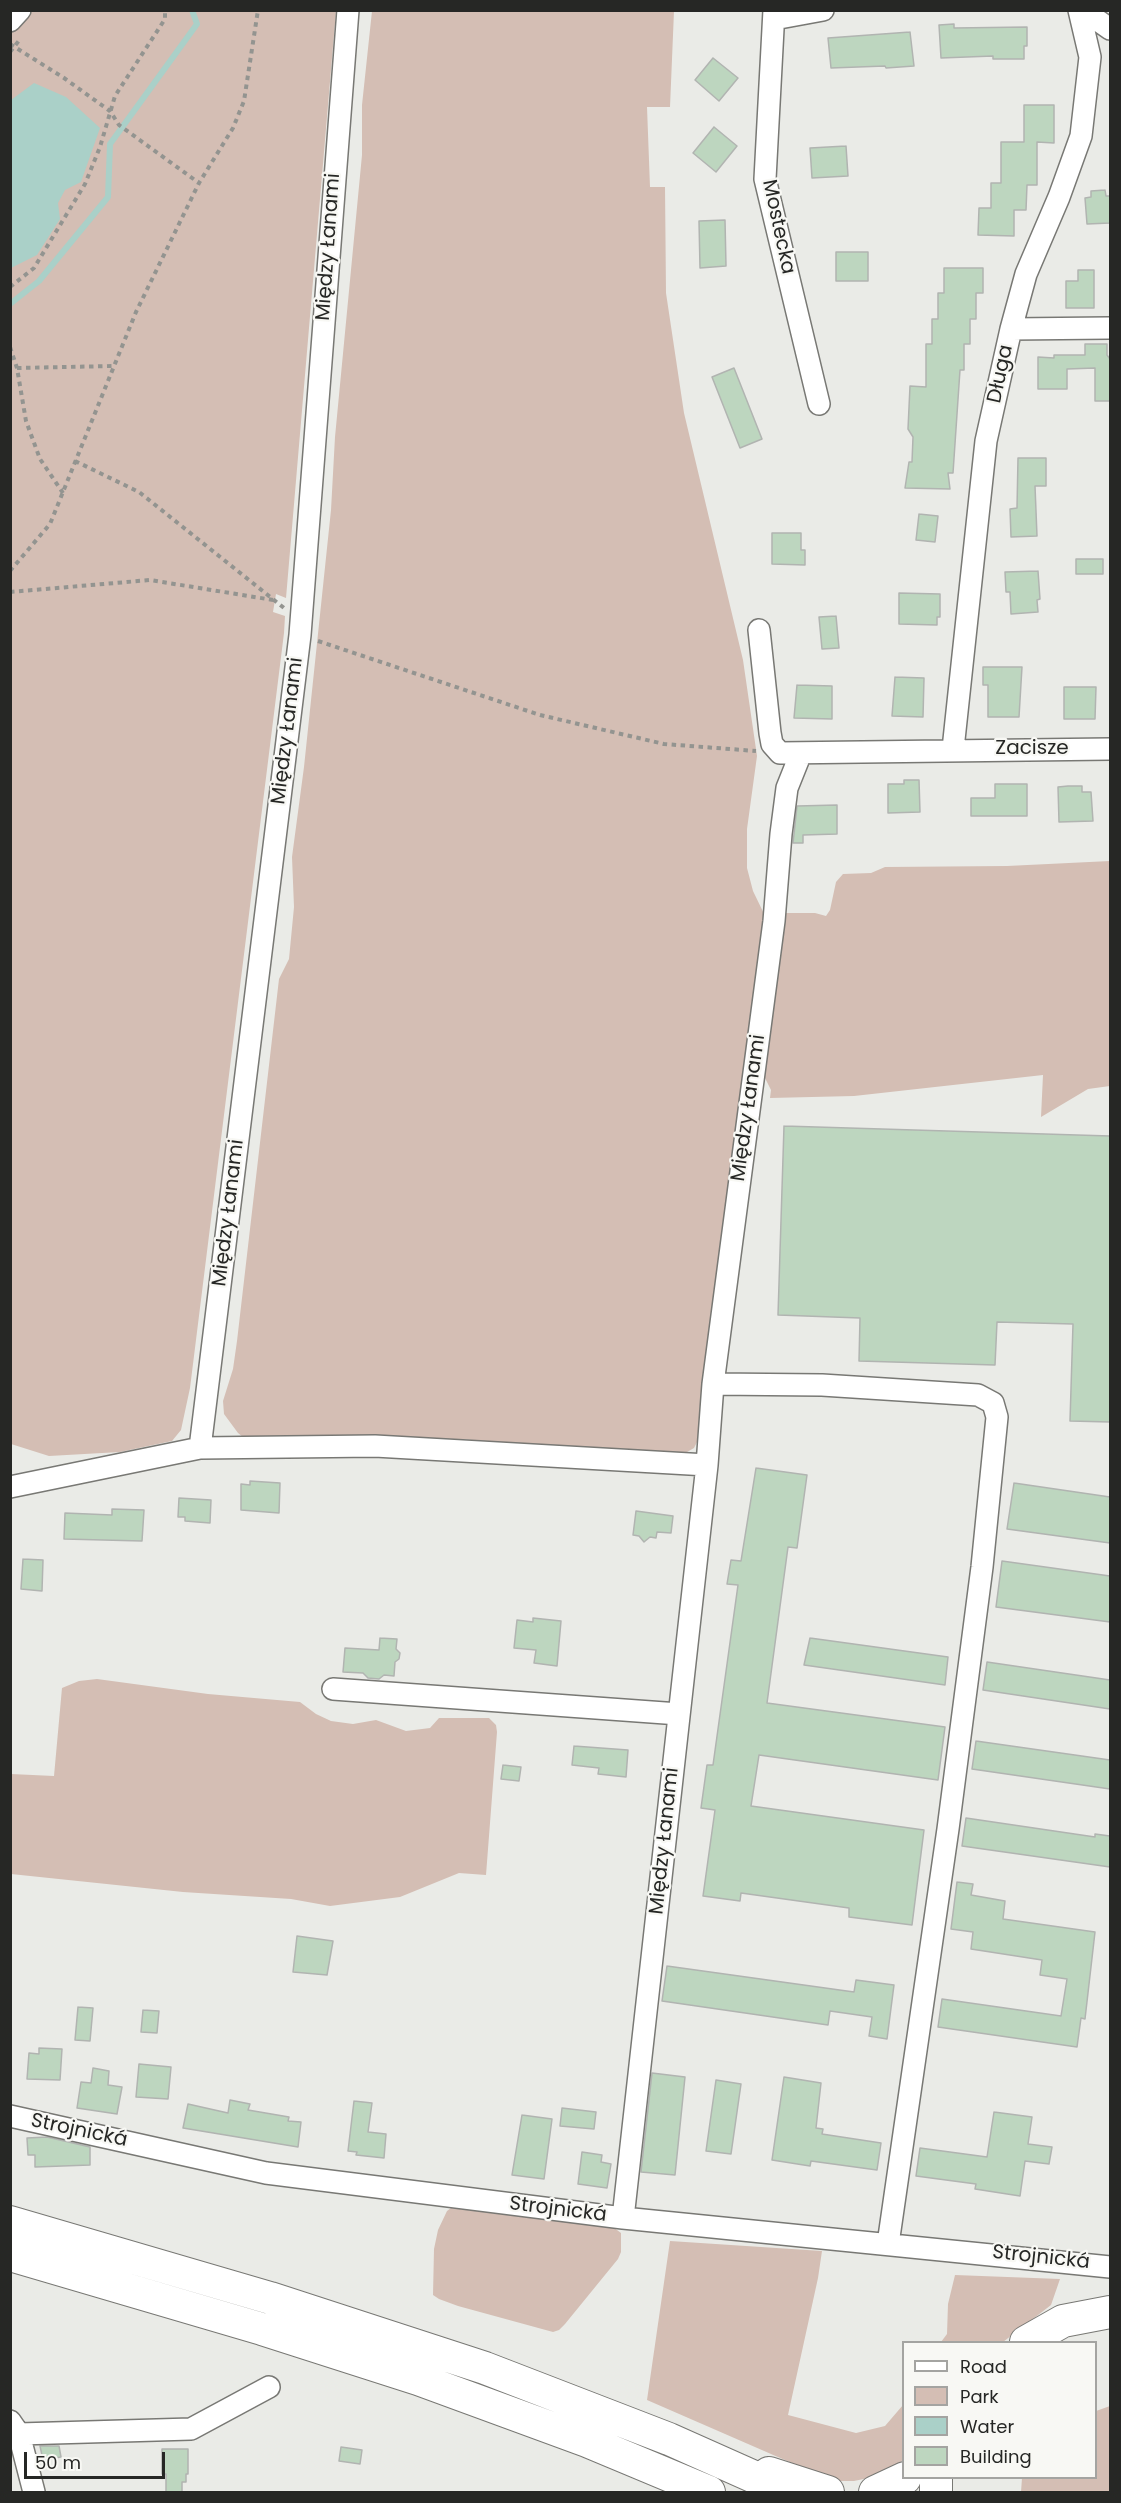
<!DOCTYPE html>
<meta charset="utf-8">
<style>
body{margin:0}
#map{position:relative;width:1121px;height:2503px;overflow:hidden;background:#eaebe7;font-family:Poppins,sans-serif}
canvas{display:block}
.frame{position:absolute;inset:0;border:12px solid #262725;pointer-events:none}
.legend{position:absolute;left:902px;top:2341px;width:195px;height:138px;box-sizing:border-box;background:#f8f8f4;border:2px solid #a4a4a1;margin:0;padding:8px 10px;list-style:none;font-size:18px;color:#262725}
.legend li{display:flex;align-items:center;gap:12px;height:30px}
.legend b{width:30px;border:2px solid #a4a4a1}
.scale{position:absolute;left:24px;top:2452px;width:141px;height:27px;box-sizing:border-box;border:3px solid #262725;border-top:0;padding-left:8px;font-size:18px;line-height:21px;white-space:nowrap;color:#262725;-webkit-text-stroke:4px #f8f8f4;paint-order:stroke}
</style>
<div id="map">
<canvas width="1121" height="2503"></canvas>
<div class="frame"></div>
<ul class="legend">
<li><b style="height:8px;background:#fff"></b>Road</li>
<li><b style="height:16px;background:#d4beb4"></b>Park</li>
<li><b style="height:16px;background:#aad0c8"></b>Water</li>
<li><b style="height:16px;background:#bdd6bf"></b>Building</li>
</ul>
<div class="scale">50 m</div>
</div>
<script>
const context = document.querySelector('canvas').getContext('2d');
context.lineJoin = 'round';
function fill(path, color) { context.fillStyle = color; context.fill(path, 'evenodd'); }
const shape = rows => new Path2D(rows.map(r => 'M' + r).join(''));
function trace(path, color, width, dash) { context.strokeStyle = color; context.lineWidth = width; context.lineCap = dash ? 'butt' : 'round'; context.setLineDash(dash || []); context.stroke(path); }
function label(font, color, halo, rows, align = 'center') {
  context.font = font + ' Poppins,sans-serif'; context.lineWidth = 4.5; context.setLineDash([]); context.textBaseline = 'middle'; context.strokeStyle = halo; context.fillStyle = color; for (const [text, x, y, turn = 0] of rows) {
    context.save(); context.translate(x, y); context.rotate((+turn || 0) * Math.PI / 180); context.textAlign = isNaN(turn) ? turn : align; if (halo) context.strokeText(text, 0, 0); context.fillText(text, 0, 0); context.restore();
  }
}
fill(shape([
 [30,11,336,11,286,598,276,594,273,612,285,616,284,633,190,1388,181,1430,172,1441,120,1452,49,1456,11,1444,11,33],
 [372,11,674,11,670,107,647,107,650,187,665,187,666,293,684,413,743,660,757,756,747,829,747,868,753,891,767,920,709,1373,698,1440,694,1448,687,1452,662,1456,460,1439,248,1441,238,1433,224,1414,223,1401,233,1369,237,1341,279,979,289,959,294,907,292,857,304,767,331,510,335,437,362,155,362,105],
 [1110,861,1110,1086,1088,1089,1041,1117,1043,1075,854,1096,770,1098,771,1090,760,1068,785,913,815,913,826,916,830,910,836,882,843,874,871,873,885,867,1007,866],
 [97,1679,208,1694,300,1702,316,1714,331,1721,353,1724,376,1720,406,1731,430,1728,439,1718,489,1718,496,1725,497,1732,486,1875,459,1873,400,1897,330,1906,291,1899,183,1892,11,1874,11,1774,54,1776,62,1688,79,1681],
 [451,2208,613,2227,621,2233,621,2252,618,2259,565,2324,559,2330,553,2332,458,2306,439,2299,433,2295,434,2249,438,2230,447,2211],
 [670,2241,822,2251,818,2278,788,2415,856,2433,885,2426,903,2405,903,2460,883,2475,854,2481,833,2481,647,2400],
 [955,2275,1060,2279,1051,2305,1003,2342,941,2342,947,2334,948,2304],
 [1110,2406,1110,2492,1021,2492,1022,2478,1096,2478,1096,2411]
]), '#d4beb4');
fill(shape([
 [34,83,66,97,100,128,81,182,65,190,58,203,60,219,37,255,11,268,11,100]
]), '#aad0c8');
trace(shape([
 [10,304,39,281,108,197,110,144,197,24,192,10]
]), '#aad0c8', 6);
const building = shape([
 [954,24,954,28,1027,27,1027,46,1024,46,1024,59,993,59,993,56,941,58,939,25,954,24],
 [910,32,914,66,886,68,885,66,831,68,828,38,910,32],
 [713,58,738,78,719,101,695,80,713,58],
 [1024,105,1054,105,1054,143,1037,142,1037,185,1027,185,1026,210,1014,210,1014,236,978,235,979,208,991,208,991,183,1001,183,1001,142,1024,142,1024,105],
 [714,127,737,146,716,172,693,153,714,127],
 [846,146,848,176,812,178,810,148,846,146],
 [1105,190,1106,196,1110,196,1110,223,1087,224,1085,198,1091,197,1091,191,1105,190],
 [725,220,726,266,700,268,699,221,725,220],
 [836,252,868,252,868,281,836,281,836,252],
 [944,268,983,268,983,293,976,293,976,319,970,319,970,344,964,344,964,370,960,370,953,473,948,473,950,489,905,488,909,462,912,462,913,437,908,429,910,386,926,387,926,344,932,344,932,319,938,319,938,293,944,293,944,268],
 [1078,270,1094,270,1094,308,1066,308,1066,281,1078,281,1078,270],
 [1085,344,1107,344,1107,355,1110,359,1110,401,1095,401,1095,368,1067,369,1067,389,1038,389,1038,357,1054,358,1054,355,1085,355,1085,344],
 [734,368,762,439,740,448,712,377,734,368],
 [1018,458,1046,458,1046,486,1035,486,1037,536,1011,537,1010,509,1017,508,1018,458],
 [919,514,938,516,935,542,916,540,919,514],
 [772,533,801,533,801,550,805,550,805,565,772,564,772,533],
 [1076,559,1103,559,1103,574,1076,574,1076,559],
 [1038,571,1040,599,1037,600,1038,612,1011,614,1010,592,1006,592,1005,572,1038,571],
 [899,593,940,594,940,617,937,617,937,625,899,624,899,593],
 [836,616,839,648,822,649,819,617,836,616],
 [983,667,1022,667,1019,717,988,717,988,685,983,685,983,667],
 [895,677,924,678,923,717,892,716,895,677],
 [797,685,832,686,832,719,794,718,797,685],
 [1064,687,1096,687,1095,719,1064,719,1064,687],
 [904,780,919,780,920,812,888,813,888,784,904,784,904,780],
 [995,784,1027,784,1027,816,971,816,971,798,995,798,995,784],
 [1068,786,1082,786,1082,792,1091,792,1093,821,1059,822,1058,787,1068,786],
 [837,805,837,834,803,835,803,843,793,843,797,806,837,805],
 [784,1126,1110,1136,1110,1422,1070,1421,1073,1324,997,1322,995,1365,859,1361,860,1318,778,1315,784,1126],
 [756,1468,807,1475,797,1548,788,1547,767,1703,945,1727,938,1780,759,1755,751,1806,924,1830,912,1925,849,1917,849,1908,741,1893,740,1901,703,1896,715,1810,701,1808,707,1765,713,1765,738,1585,727,1584,731,1560,741,1561,756,1468],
 [250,1481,280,1483,279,1513,241,1510,241,1484,250,1485,250,1481],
 [1014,1483,1110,1497,1110,1543,1007,1529,1014,1483],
 [179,1498,211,1500,210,1523,185,1521,185,1517,178,1517,179,1498],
 [112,1509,144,1510,142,1541,64,1539,65,1513,112,1515,112,1509],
 [636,1511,673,1516,671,1533,657,1532,656,1538,650,1537,644,1542,639,1536,633,1535,636,1511],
 [23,1559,43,1560,42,1591,21,1589,23,1559],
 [1002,1561,1110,1576,1110,1622,996,1607,1002,1561],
 [533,1618,561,1621,557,1666,534,1663,536,1650,514,1648,517,1620,533,1622,533,1618],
 [380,1638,397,1639,396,1649,400,1653,399,1659,395,1662,394,1676,384,1675,379,1679,368,1678,363,1673,343,1672,345,1648,379,1650,380,1638],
 [810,1638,948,1657,945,1685,804,1665,810,1638],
 [987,1662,1110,1680,1110,1709,983,1690,987,1662],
 [976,1741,1110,1760,1110,1789,972,1769,976,1741],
 [574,1746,628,1750,626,1777,598,1774,599,1768,572,1765,574,1746],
 [503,1765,521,1767,519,1781,501,1779,503,1765],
 [966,1818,1095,1837,1095,1834,1110,1836,1110,1867,962,1846,966,1818],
 [957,1882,973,1884,971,1895,1005,1901,1003,1919,1095,1932,1085,2019,1081,2018,1077,2047,938,2027,942,1999,1061,2016,1067,1979,1040,1975,1042,1960,971,1949,973,1932,951,1929,957,1882],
 [297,1936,333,1941,327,1975,293,1972,297,1936],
 [667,1966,854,1992,856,1980,894,1985,887,2039,869,2036,872,2017,830,2011,828,2025,662,2001,667,1966],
 [78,2007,93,2008,90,2041,75,2040,78,2007],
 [143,2010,159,2011,157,2033,141,2032,143,2010],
 [39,2048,62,2049,60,2080,27,2079,29,2053,39,2054,39,2048],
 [139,2064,171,2067,168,2099,136,2097,139,2064],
 [93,2068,109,2071,108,2085,122,2087,117,2114,77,2108,81,2082,91,2083,93,2068],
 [652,2073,685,2077,675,2175,641,2172,652,2073],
 [784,2077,821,2083,816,2128,823,2129,822,2134,881,2143,877,2170,811,2161,810,2166,772,2160,784,2077],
 [716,2080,741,2084,731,2154,706,2151,716,2080],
 [230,2100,250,2104,248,2110,289,2117,288,2121,301,2122,298,2147,183,2128,188,2104,228,2113,230,2100],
 [354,2101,372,2103,368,2132,386,2134,384,2158,356,2155,357,2152,348,2151,354,2101],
 [562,2108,596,2112,594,2129,560,2126,562,2108],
 [994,2112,1032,2117,1028,2144,1052,2147,1049,2164,1025,2161,1020,2196,975,2189,976,2184,916,2176,920,2148,987,2157,994,2112],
 [522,2115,552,2119,544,2179,512,2175,522,2115],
 [47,2137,90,2147,90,2165,35,2167,35,2155,28,2155,27,2138,47,2137],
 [582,2152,602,2155,601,2162,611,2164,607,2188,578,2184,582,2152],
 [40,2446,59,2446,61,2457,43,2460,40,2446],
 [341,2447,362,2450,360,2464,339,2461,341,2447],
 [162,2449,188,2449,188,2474,186,2474,186,2482,182,2482,182,2492,166,2492,166,2474,162,2474,162,2449]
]);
fill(building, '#bdd6bf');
trace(building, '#b1b4b1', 1.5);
const minor = shape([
 [774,10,765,179,819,404],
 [1083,10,1110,29],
 [774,19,823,10],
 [10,21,20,10],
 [1011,329,1110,328],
 [759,630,770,733,772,744,780,753,1110,749],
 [953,749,986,441,1011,329,1026,274,1059,197,1081,136,1090,57,1079,10],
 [713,1384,822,1385,978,1395,993,1403,997,1417,982,1567,948,1829,888,2244],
 [200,1448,300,635,348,10],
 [10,1487,200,1448,375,1446,707,1465],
 [333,1689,679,1714],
 [10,2116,266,2173,623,2218,1110,2267],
 [623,2218,707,1465,713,1384,774,921,781,834,787,788,801,753],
 [10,2421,19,2434,34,2492],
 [19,2434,191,2429,269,2387]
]);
const highway = shape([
 [10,2222,270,2298,485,2368,669,2439,788,2492],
 [10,2255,262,2329,418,2379,587,2441,709,2492],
 [1026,2342,1063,2321,1110,2312],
 [769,2473,828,2492],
 [936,2478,936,2492],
 [875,2492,905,2478]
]);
trace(minor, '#787874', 24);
trace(highway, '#787874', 34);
trace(shape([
 [10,44,64,78,110,111,119,125,199,183],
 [10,52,21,38],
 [10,287,34,268,85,184,100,147,115,96,165,19,165,10],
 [10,347,17,368,26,421,40,459,63,493],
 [17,368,113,366],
 [75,461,139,492,284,608],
 [10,571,50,524,136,312,199,183,233,128,244,101,258,10],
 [10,592,150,580,273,600],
 [318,641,540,715,664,744,756,751]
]), '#939490', 4, [4.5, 4.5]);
trace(minor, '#fff', 21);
trace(highway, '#fff', 32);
label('20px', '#262725', '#f8f8f4', [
 ["Mostecka",778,227,78],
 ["Między Łanami",329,247,-86],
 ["Długa",1001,374,-78],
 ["Między Łanami",288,731,-83],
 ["Zacisze",1032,749],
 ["Między Łanami",749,1108,-82],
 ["Między Łanami",229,1213,-83],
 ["Między Łanami",665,1841,-84],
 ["Strojnická",79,2131,12],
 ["Strojnická",558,2210,7],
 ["Strojnická",1041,2258,6]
]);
</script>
